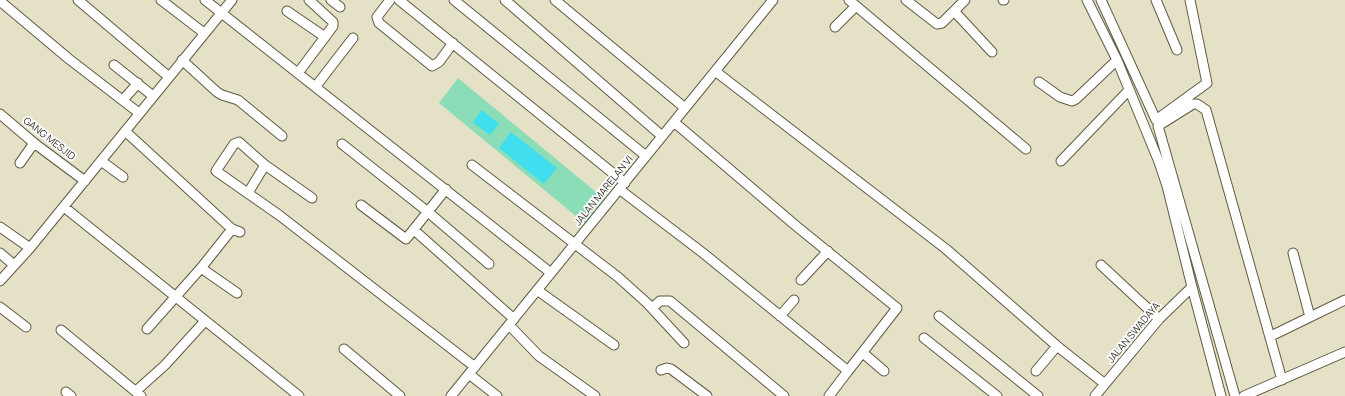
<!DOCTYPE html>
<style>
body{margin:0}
canvas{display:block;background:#e5e1c6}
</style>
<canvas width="1345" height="396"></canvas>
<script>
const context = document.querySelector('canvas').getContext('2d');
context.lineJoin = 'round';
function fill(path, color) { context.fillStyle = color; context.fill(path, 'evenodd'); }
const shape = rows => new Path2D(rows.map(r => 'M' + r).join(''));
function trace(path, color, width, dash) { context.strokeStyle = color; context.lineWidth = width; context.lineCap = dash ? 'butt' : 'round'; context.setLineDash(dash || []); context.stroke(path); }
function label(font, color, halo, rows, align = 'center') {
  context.font = font + ' Manrope,sans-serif'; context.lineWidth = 3.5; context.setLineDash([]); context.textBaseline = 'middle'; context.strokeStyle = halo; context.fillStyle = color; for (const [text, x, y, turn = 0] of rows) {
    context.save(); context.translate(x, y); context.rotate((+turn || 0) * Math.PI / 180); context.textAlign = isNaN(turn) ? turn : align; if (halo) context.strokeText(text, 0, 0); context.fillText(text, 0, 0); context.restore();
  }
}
fill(shape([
 [458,78,608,202,588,226,439,103]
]), '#8addb6');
fill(shape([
 [482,110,499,124,490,135,473,122],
 [511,132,557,168,544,184,499,148]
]), '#40deee');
const minor = shape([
 [78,0,169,77],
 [161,0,204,33],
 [205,0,551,273],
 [309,0,333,22,333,26,325,37],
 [331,0,340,7],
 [390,0,377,17,379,23,432,66,439,62,453,43],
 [399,0,625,183],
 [454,0,646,156],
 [505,0,662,136],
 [555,0,685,108],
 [849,0,1026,149],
 [906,0,937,24,942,23,965,0],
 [1003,0,1004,0],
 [1087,0,1117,60,1159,162,1167,186,1192,287,1221,396],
 [1101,0,1156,120,1207,83,1190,0],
 [1156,0,1177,50],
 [0,1,69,59,139,113],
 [287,11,325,37,298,73],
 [954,11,992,52],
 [835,27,856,6],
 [182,60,217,92,222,95,238,100,282,136],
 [114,65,153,96],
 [715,71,946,249,1057,346,1105,384],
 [1039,82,1060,97,1072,101,1076,99,1117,60],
 [316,86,353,38],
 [123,100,138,83],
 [0,114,34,143,85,181],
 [674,122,795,225,897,308,848,371],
 [125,131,232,229,240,232],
 [342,144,428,212,489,264],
 [101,161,123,177],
 [1061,161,1129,90],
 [20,163,34,143],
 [472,165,618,277,647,303,684,343],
 [619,189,703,253,848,371,829,396],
 [248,193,265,165],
 [312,198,265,165,239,142,234,144,216,171,279,215,475,367],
 [361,205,406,239,446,189],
 [64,207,299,396],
 [0,227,30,248],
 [414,230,514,319],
 [0,253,14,265],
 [1101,265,1159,319],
 [201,268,237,293],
 [801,280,828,251],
 [0,281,30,248,232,0],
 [537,290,614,345],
 [0,307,26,327],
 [652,308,660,301,670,301,784,396],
 [780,316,794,300],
 [939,316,1038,396],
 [1310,317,1345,300],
 [509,325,539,356,595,396],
 [147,329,201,268,232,229],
 [61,330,141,396],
 [1271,336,1310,317,1293,253],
 [924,338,997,396],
 [344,349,400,396],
 [863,353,884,371],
 [661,370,667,368,671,369,707,396],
 [1036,371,1057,346],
 [469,374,497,396],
 [136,391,165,365,205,321],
 [66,392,71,396],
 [451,396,773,0],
 [1095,396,1159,319,1192,287],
 [1235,396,1158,126,1193,104,1197,104,1206,110,1282,380],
 [1244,396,1345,352]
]);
trace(minor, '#5f5a43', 11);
trace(minor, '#fff', 9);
label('10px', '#333127', '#fff', [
 ["GANG MESJID",49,139,38],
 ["JALAN MARELAN VI",604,191,-51],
 ["JALAN SWADAYA",1134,333,-50]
]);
</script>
